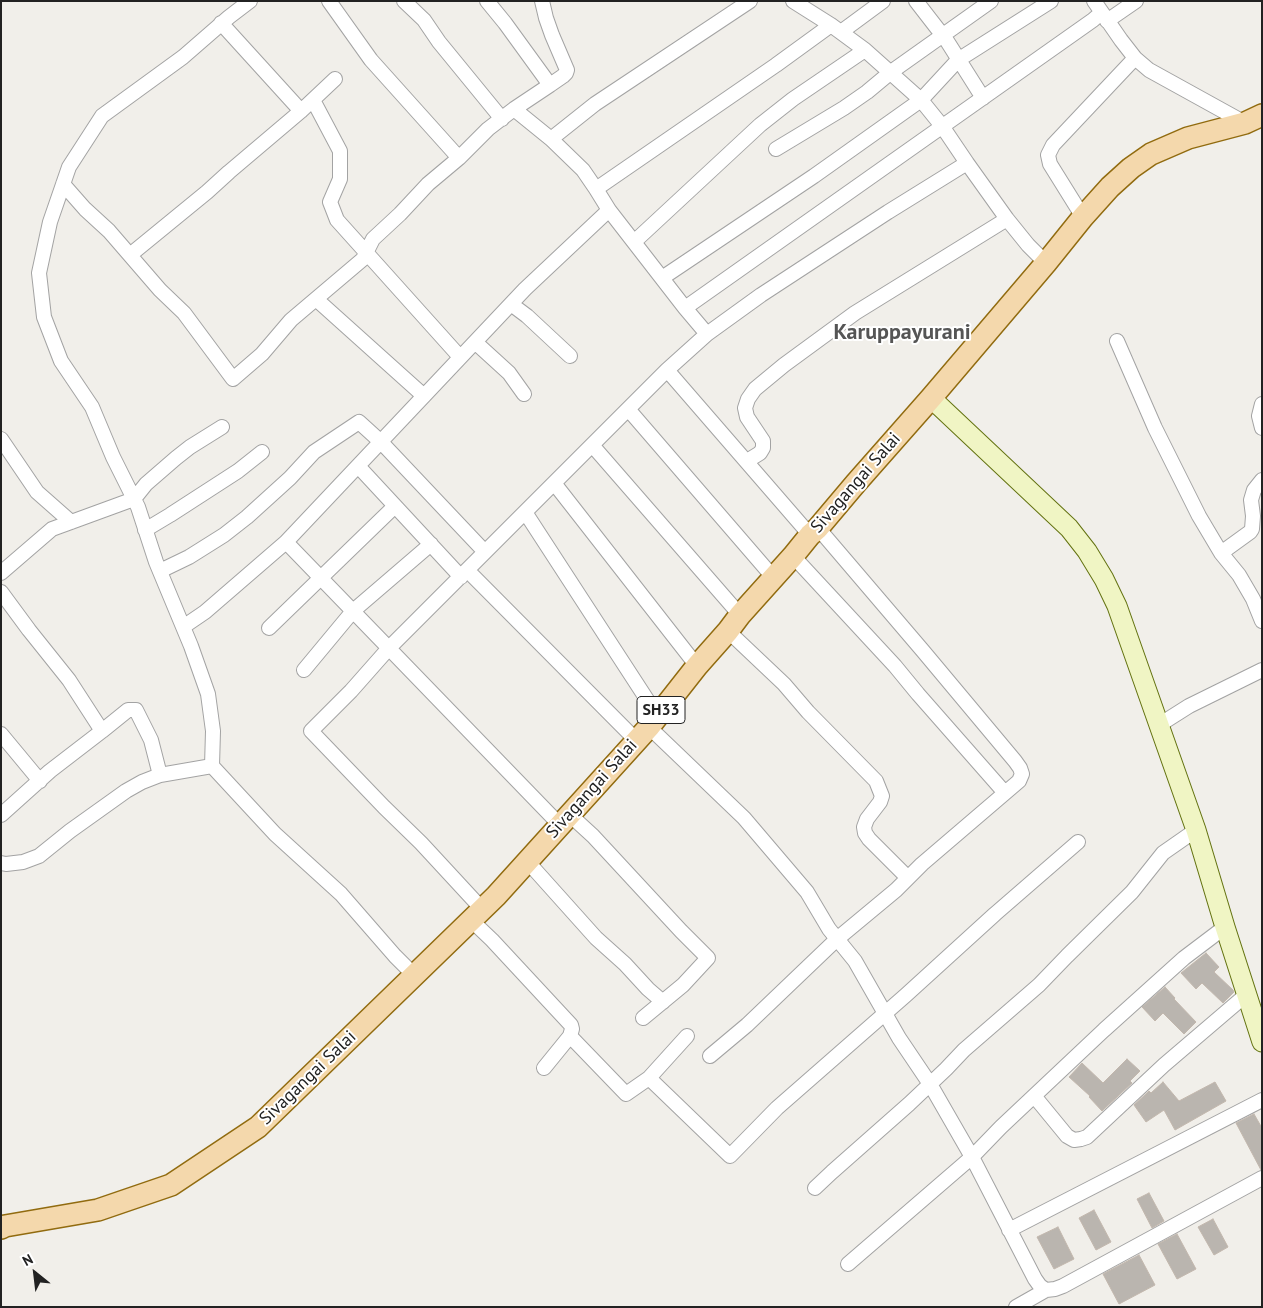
<!DOCTYPE html>
<style>
body{margin:0}
#map{position:relative;width:1263px;height:1308px;overflow:hidden;background:#f1efea;font-family:"PT Sans",sans-serif}
canvas{display:block}
.frame{position:absolute;inset:0;border:2px solid #222;pointer-events:none}
.north{position:absolute;left:10px;top:1248px;width:50px;height:50px;-webkit-text-stroke:4px #fff;paint-order:stroke;rotate:331deg;font-size:14px;font-weight:700;line-height:20px;text-align:center;color:#222}
.north::after{content:'';display:block;margin:auto;width:18px;height:22px;background:#222;clip-path:polygon(50% 0,100% 100%,50% 72%,0 100%)}
</style>
<div id="map">
<canvas width="1263" height="1308"></canvas>
<div class="frame"></div>
<div class="north">N</div>
</div>
<script>
const context = document.querySelector('canvas').getContext('2d');
context.lineJoin = 'round';
function fill(path, color) { context.fillStyle = color; context.fill(path, 'evenodd'); }
const shape = rows => new Path2D(rows.map(r => 'M' + r).join(''));
function trace(path, color, width, dash) { context.strokeStyle = color; context.lineWidth = width; context.lineCap = dash ? 'butt' : 'round'; context.setLineDash(dash || []); context.stroke(path); }
function label(font, color, halo, rows, align = 'center') {
  context.font = font + ' "PT Sans",sans-serif'; context.lineWidth = 4; context.setLineDash([]); context.textBaseline = 'middle'; context.strokeStyle = halo; context.fillStyle = color; for (const [text, x, y, turn = 0] of rows) {
    context.save(); context.translate(x, y); context.rotate((+turn || 0) * Math.PI / 180); context.textAlign = isNaN(turn) ? turn : align; if (halo) context.strokeText(text, 0, 0); context.fillText(text, 0, 0); context.restore();
  }
}
const building = shape([
 [1206,953,1219,967,1214,972,1233,990,1234,992,1223,1003,1202,983,1196,989,1181,973,1206,953],
 [1165,987,1175,998,1174,999,1196,1022,1184,1034,1163,1013,1155,1021,1142,1007,1165,987],
 [1127,1059,1140,1071,1130,1081,1132,1083,1102,1111,1089,1097,1090,1096,1069,1077,1082,1063,1103,1083,1127,1059],
 [1163,1082,1179,1101,1215,1082,1226,1101,1175,1130,1164,1110,1146,1122,1134,1105,1149,1091,1151,1093,1163,1082],
 [1254,1114,1262,1128,1262,1169,1261,1170,1236,1123,1254,1114],
 [1149,1193,1164,1221,1152,1228,1137,1199,1149,1193],
 [1094,1210,1111,1242,1096,1250,1079,1218,1094,1210],
 [1213,1219,1228,1247,1214,1255,1198,1227,1213,1219],
 [1058,1227,1074,1259,1054,1269,1037,1237,1058,1227],
 [1177,1234,1196,1269,1177,1279,1158,1244,1177,1234],
 [1139,1255,1155,1285,1119,1304,1103,1274,1139,1255]
]);
fill(building, '#bab5af');
trace(building, '#c2b7ad', 1);
const street = shape([
 [250,1,229,17,183,57,102,116,69,167,50,222,39,273,44,317,61,361,92,407,113,457,138,507,156,562,191,646,208,694,213,731,212,766,275,834,341,894,395,956,414,975],
 [329,1,371,60,459,158],
 [404,1,424,20,439,42,502,119],
 [542,1,546,18,552,35,567,70,566,73,563,76,550,85],
 [793,1,831,25,865,50,921,100,942,126,967,163,1007,219,1028,245,1046,263],
 [916,1,947,41,983,98],
 [1094,1,1121,40,1135,58,1149,70,1245,123],
 [1107,21,1136,1],
 [221,23,301,111],
 [841,32,883,1],
 [313,100,340,151,340,179,330,202,337,220,460,357],
 [514,109,551,139,583,170,596,189],
 [551,139,595,104,750,1],
 [776,149,844,108,867,92,891,72,991,1],
 [63,184,85,209,109,231,160,290,184,313,233,379,262,354,291,320,363,259,373,239,400,214,428,184,459,158,488,129,514,109,550,85,505,23,487,1],
 [609,210,685,308,707,334],
 [1083,217,1050,164,1048,155,1053,145,1135,58],
 [634,242,760,125,793,99,865,50],
 [130,255,207,192,229,172,301,111,335,79],
 [662,278,814,176,921,100,958,60,1051,1],
 [316,299,424,396],
 [511,304,527,316,570,356],
 [685,308,1093,20,1101,13],
 [1117,341,1155,428,1199,516,1221,553,1239,575,1253,599,1262,621],
 [475,342,509,373,524,394],
 [667,370,810,535],
 [1262,404,1259,416,1262,428],
 [628,409,773,577],
 [1,439,37,492,71,522],
 [592,445,740,615],
 [747,461,760,453,763,448,763,441,747,417,745,408,748,399,755,389,784,365,855,313,1007,219],
 [358,466,461,577],
 [554,483,697,666],
 [525,512,657,715],
 [145,530,170,515,238,471,262,452],
 [1221,553,1250,532,1252,529,1253,516,1251,500,1254,490,1262,480],
 [793,556,895,666,918,694,1005,793],
 [467,570,636,740],
 [160,571,189,557,224,535,247,517,290,478,314,452,359,422,381,442,485,552],
 [1,573,52,529,134,499,146,484,176,458,190,447,222,427],
 [1,592,29,630,69,680,102,731,50,771,1,815],
 [183,627,205,612,286,542],
 [269,628,395,506],
 [728,631,784,684,808,712,876,781,882,796,880,802,867,819,864,827,865,833,869,839,908,878],
 [304,670,353,611,431,544],
 [1159,725,1189,706,1262,670],
 [649,727,744,818,807,892,829,929,855,961,899,1038,930,1084,972,1157,1001,1127,1104,1030,1184,958,1225,927],
 [102,731,128,710,136,710,151,740,160,775],
 [1,734,40,781],
 [569,814,593,836,681,931,708,958,683,985,643,1018],
 [560,825,286,542,525,289,609,210,596,189,776,65,831,25],
 [527,861,596,938,625,964,648,989,663,1002],
 [1,863,6,864,23,862,39,856,70,831,126,791,142,782,160,775,212,766],
 [482,909,421,843,384,807,311,731,351,691,389,648,667,370,707,334,761,295,888,212,967,163],
 [471,920,492,940,571,1025,572,1029,570,1036,544,1068],
 [570,1036,626,1094,649,1078,730,1156,777,1108,906,995,995,914,1078,842],
 [710,1056,747,1025,837,939,896,890,922,864,1005,793,1019,781,1022,774,1020,768,1015,761,923,651,818,528],
 [649,1078,687,1036],
 [1035,1097,1067,1136,1074,1140,1081,1139,1087,1137,1164,1065,1246,995],
 [815,1188,832,1172,909,1104,946,1069,964,1050,1039,985,1067,956,1132,892,1163,853,1196,830],
 [1009,1230,1262,1100],
 [848,1264,972,1157,1035,1279,1040,1286,1046,1290,1055,1289,1063,1286,1262,1178],
 [1016,1307,1046,1290]
]);
const secondary = shape([
 [931,398,1069,528,1087,551,1104,579,1117,606,1196,830,1225,927,1262,1042]
]);
const primary = shape([
 [1,1228,5,1226,98,1210,171,1185,258,1127,496,896,649,727,697,666,728,631,740,615,793,556,810,535,818,528,856,483,931,398,1046,263,1083,217,1110,187,1131,168,1151,154,1188,138,1245,123,1262,115]
]);
trace(street, '#a3a3a3', 16);
trace(secondary, '#637210', 21);
trace(primary, '#916b0f', 24);
trace(street, '#fff', 14);
trace(secondary, '#f0f5c4', 19);
trace(primary, '#f4d8ac', 21);
for (const [x, y, w] of [
 [661,710,48]
]) { const box = new Path2D(); box.roundRect(x - w / 2, y - 13.5, w, 27, 4); context.fillStyle = '#fff'; context.fill(box); trace(box, '#222', 1); }
label('bold 16px', '#222', null, [
 ["SH33",661,710]
]);
label('18px', '#222', '#fff', [
 ["Sivagangai Salai",856,483,-49],
 ["Sivagangai Salai",592,789,-48],
 ["Sivagangai Salai",308,1078,-44]
]);
label('bold 22px', '#555', '#fff', [
 ["Karuppayurani",902,333]
]);
</script>
